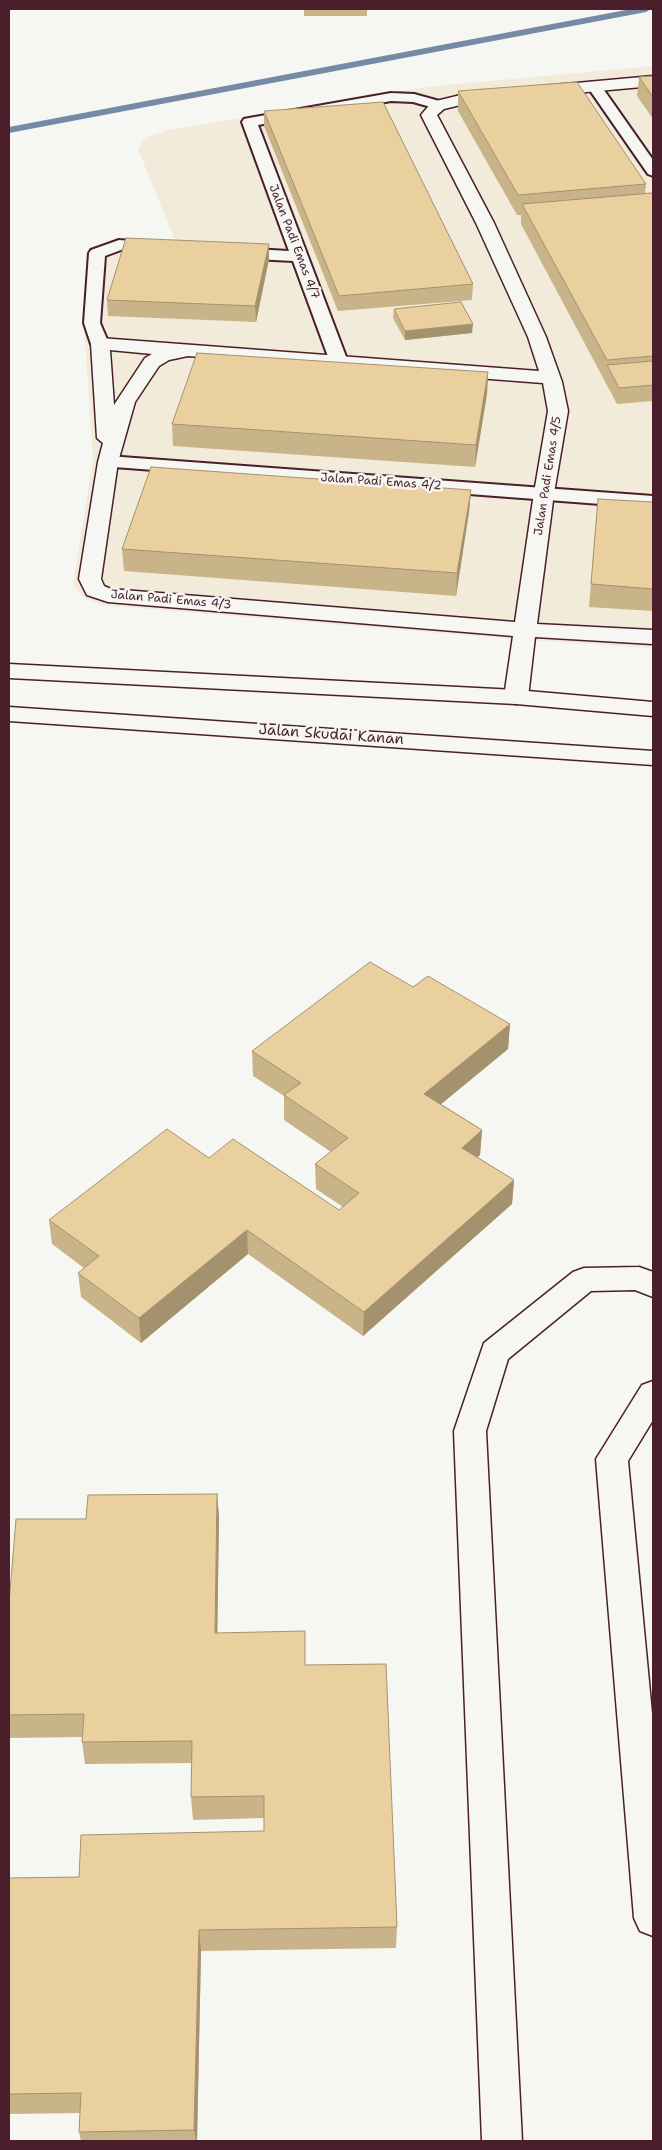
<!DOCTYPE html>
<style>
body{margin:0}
#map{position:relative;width:662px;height:2150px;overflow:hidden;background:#f6f6f2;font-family:"Shantell Sans",sans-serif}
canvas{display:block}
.frame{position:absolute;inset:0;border:10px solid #4a1f2b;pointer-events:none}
</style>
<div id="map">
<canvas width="662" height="2150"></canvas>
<div class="frame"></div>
</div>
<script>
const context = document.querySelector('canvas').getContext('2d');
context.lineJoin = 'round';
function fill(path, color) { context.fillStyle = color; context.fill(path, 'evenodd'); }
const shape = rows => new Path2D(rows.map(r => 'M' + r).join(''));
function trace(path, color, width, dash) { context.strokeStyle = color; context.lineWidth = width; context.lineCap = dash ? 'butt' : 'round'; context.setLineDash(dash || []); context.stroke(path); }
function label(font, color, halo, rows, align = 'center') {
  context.font = font + ' "Shantell Sans",sans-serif'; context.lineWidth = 5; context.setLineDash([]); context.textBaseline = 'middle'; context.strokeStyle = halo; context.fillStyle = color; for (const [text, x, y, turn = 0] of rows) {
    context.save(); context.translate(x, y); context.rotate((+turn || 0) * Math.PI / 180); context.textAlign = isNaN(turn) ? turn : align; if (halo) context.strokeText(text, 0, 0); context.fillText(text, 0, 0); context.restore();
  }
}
fill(shape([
 [653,66,653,648,501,638,101,605,84,598,73,585,93,459,84,324,88,252,120,241,177,245,138,149,146,137,169,130,426,87]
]), '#f2ebd9');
fill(shape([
 [631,9,651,9,646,12,9,133,9,127,631,9]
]), '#778aa5');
const service = shape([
 [594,82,599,83,653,160,653,176,648,174,587,86,589,83,594,82],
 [391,93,414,94,443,102,445,105,443,108,438,109,413,102,391,101,258,125,348,362,345,366,339,367,333,366,330,362,293,261,235,258,229,256,227,253,229,250,235,248,289,251,242,122,244,119,249,118,391,93],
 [119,240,158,243,164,245,166,248,164,251,158,253,121,250,105,256,100,323,109,344,106,348,100,349,94,348,91,344,84,323,89,253,91,250,119,240],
 [108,456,653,496,653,508,101,466,99,462,101,458,108,456]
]);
const minor = shape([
 [653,76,653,86,543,96,537,94,535,91,537,88,543,86,653,76],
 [495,90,501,92,503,95,501,98,477,101,444,109,437,115,494,223,546,337,562,382,568,411,554,493,537,624,653,630,653,644,535,637,528,697,524,702,516,704,508,702,504,697,513,636,108,602,87,595,79,579,98,462,103,443,97,438,91,344,93,340,100,338,539,371,528,337,476,223,421,115,432,102,477,91,495,90],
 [110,350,152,354,145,358,114,405,110,350],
 [188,356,543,383,548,411,534,493,515,622,111,589,104,586,101,579,118,462,135,402,159,366,169,360,188,356],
 [639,1267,653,1272,653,1297,635,1290,591,1291,508,1359,486,1431,522,2141,482,2141,454,1431,484,1343,573,1272,584,1268,639,1267],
 [653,1381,653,1420,628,1461,653,1724,653,1936,640,1931,634,1918,596,1459,642,1385,653,1381]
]);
const tertiary = shape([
 [9,664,516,690,653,702,653,716,516,704,9,678,9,664],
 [9,707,653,751,653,765,9,721,9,707]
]);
trace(service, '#4a1f2b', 4);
trace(minor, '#4a1f2b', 3);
trace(tertiary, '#4a1f2b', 3);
fill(service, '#f6f6f2');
fill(minor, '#f6f6f2');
fill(tertiary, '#f6f6f2');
fill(shape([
 [304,9,367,9,367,16,304,16],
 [653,76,653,119,637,96,639,77],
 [458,91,646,184,645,194,653,195,653,401,617,404,521,224,521,215,517,215,458,111],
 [264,111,473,284,472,300,338,311,264,126],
 [269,244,269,259,256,322,108,316,107,300],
 [394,309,472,333,405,340,393,318],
 [488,372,487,394,475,467,173,446,172,424],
 [471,490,469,512,456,596,124,571,122,549],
 [598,499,653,502,653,611,589,607],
 [413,987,510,1024,508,1049,441,1104,482,1130,480,1155,477,1157,514,1180,512,1204,363,1336,248,1254,141,1343,81,1297,78,1273,84,1268,52,1244,49,1220,209,1158,339,1210,343,1207,316,1189,315,1164,331,1152,284,1120,284,1096,253,1076,252,1051],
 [217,1494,219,1517,217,1633,305,1665,397,1927,396,1948,201,1951,197,2141,81,2141,79,2132,80,2113,9,2114,9,1878,79,1877,264,1831,264,1818,193,1820,191,1797,192,1763,85,1764,82,1742,82,1737,9,1738,9,1603]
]), '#c9b389');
fill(shape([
 [269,244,269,259,256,322,255,306],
 [473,324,472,333,405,340,405,331],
 [488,372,487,394,475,467,476,445],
 [471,490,469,512,456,596,457,573],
 [510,1024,508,1049,423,1119,424,1094],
 [482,1130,480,1155,460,1172,462,1148],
 [514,1180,512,1204,363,1336,364,1312],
 [247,1230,248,1254,141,1343,139,1318],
 [217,1494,219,1517,217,1656,215,1633],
 [199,1930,201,1951,197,2141,196,2141,194,2130]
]), '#a4926f');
const building = shape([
 [653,76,653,97,639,77,653,76],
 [577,82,646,184,518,195,458,91,577,82],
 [383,102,473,284,339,296,264,111,383,102],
 [652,193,653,195,653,356,607,360,522,204,652,193],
 [126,238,269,244,255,306,107,300,126,238],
 [461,302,473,324,405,331,394,309,461,302],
 [197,353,488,372,476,445,172,424,197,353],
 [653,361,653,385,619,388,607,365,653,361],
 [151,467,471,490,457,573,122,549,151,467],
 [598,499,653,502,653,589,591,584,598,499],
 [370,962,413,987,428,976,510,1024,424,1094,482,1130,462,1148,514,1180,364,1312,247,1230,139,1318,78,1273,99,1256,49,1220,167,1129,209,1158,233,1139,339,1210,359,1193,315,1164,348,1138,284,1095,301,1083,252,1051,370,962],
 [217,1494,215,1633,305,1631,305,1665,386,1664,397,1927,199,1930,194,2130,79,2132,81,2093,9,2094,9,1878,79,1877,81,1835,264,1831,264,1796,191,1797,192,1741,82,1742,84,1714,9,1715,9,1603,16,1519,86,1519,88,1495,217,1494]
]);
fill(building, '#ead09f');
trace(building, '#a4926f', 1);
label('12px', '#4a1f2b', '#f6f6f2', [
 ["Jalan Padi Emas 4/7",294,242,69],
 ["Jalan Padi Emas 4/5",548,476,-81],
 ["Jalan Padi Emas 4/2",381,482,4],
 ["Jalan Padi Emas 4/3",171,600,5]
]);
label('15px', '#4a1f2b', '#f6f6f2', [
 ["Jalan Skudai Kanan",331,735,4]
]);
</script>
